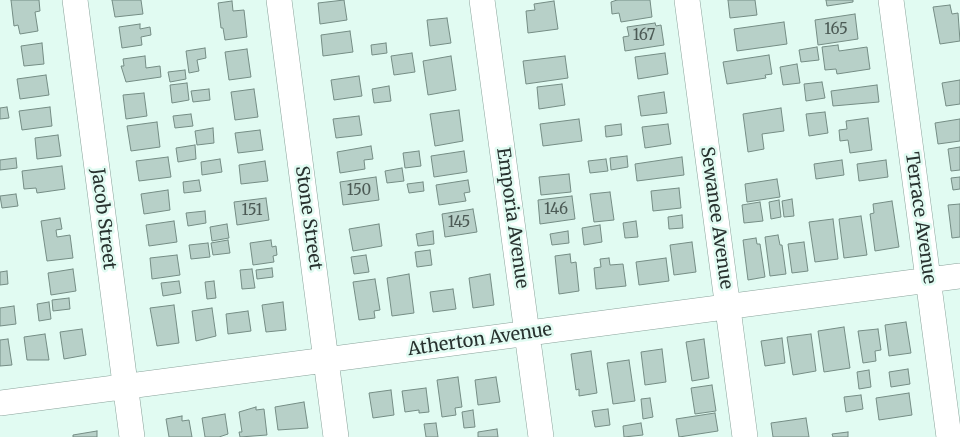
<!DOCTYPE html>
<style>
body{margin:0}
canvas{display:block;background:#e1fbf2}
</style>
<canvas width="960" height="437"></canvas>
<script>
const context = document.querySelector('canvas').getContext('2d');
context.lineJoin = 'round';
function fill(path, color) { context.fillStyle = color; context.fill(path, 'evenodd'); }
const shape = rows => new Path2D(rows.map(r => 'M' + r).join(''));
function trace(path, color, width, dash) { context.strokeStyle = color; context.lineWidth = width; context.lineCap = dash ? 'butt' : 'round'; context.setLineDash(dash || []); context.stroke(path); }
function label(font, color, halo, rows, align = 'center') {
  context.font = font + ' Merriweather,serif'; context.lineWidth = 5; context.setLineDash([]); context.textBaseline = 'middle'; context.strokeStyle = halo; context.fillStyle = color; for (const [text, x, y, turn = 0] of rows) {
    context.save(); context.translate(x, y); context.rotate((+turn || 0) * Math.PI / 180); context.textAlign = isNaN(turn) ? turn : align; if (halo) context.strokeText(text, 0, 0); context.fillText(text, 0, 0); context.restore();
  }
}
const building = shape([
 [11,0,39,0,40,11,35,12,38,31,20,34,18,25,14,26,11,0],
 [112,0,141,0,143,14,115,17,112,0],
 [344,0,347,20,320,24,318,3,344,0],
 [617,0,650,0,652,17,621,22,619,13,612,14,611,2,617,0],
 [728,0,755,0,757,15,730,18,728,0],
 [826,0,853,0,853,2,827,6,826,0],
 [232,1,233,11,244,10,247,37,225,40,223,28,221,28,218,3,232,1],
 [554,1,558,29,528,33,526,11,535,10,534,4,554,1],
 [950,5,952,14,958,13,960,41,940,44,933,7,950,5],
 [855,14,858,39,818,45,815,20,855,14],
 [447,18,451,43,430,46,427,20,447,18],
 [784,22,787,44,737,51,734,29,784,22],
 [655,23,656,26,661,25,664,45,625,51,623,37,629,36,627,27,655,23],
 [140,24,140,29,150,27,151,35,141,37,142,45,122,48,119,27,140,24],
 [350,31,353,52,323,56,321,35,350,31],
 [42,43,44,64,24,66,21,46,42,43],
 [386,43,387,53,372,55,371,45,386,43],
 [838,45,839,51,867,47,870,69,837,74,836,69,825,70,822,47,838,45],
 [817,47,819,60,801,62,799,50,817,47],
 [205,48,206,58,197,60,199,71,189,73,186,51,205,48],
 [247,49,251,77,229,80,225,52,247,49],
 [412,53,415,72,394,75,391,56,412,53],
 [665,53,668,74,638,79,635,57,665,53],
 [769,55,772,74,765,75,766,78,727,84,723,62,769,55],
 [145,56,146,68,160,66,161,77,126,82,121,66,124,66,123,59,145,56],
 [451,56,456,90,428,95,423,61,451,56],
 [565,56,568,78,526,84,523,61,565,56],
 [797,64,800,83,783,85,780,67,797,64],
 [185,70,186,79,170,82,168,72,185,70],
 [46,75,49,95,20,99,17,79,46,75],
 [359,76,362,96,334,100,331,80,359,76],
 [960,80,960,104,946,106,942,83,960,80],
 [822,82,825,98,806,101,804,84,822,82],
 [187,83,189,100,172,103,170,85,187,83],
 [562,84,565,105,539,109,537,87,562,84],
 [877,85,879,102,833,106,831,91,877,85],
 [389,86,391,101,374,103,372,89,389,86],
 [209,89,210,100,193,102,191,91,209,89],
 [254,89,258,117,235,120,231,92,254,89],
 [664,92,667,113,641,116,638,96,664,92],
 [144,93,147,116,126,119,123,95,144,93],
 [7,107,9,118,0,119,0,108,7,107],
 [50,107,52,126,22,130,19,111,50,107],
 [781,108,784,131,762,134,764,149,748,152,743,114,781,108],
 [459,110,463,141,435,146,430,114,459,110],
 [825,112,828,133,809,136,806,114,825,112],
 [191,114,193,126,175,128,173,116,191,114],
 [359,116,362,135,336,138,333,119,359,116],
 [868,118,872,150,850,153,848,140,840,141,839,130,847,129,846,121,868,118],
 [579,119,582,141,543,146,540,124,579,119],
 [960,119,960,141,938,144,935,123,960,119],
 [157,122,160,147,131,151,127,126,157,122],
 [621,124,622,135,606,137,605,126,621,124],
 [668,124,671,144,645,148,642,127,668,124],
 [213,128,214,143,197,145,195,131,213,128],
 [260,130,263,150,238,153,235,133,260,130],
 [58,135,61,156,37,159,35,138,58,135],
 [195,145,196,159,178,162,176,148,195,145],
 [371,146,373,159,364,160,365,169,340,173,337,152,371,146],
 [960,147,960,170,951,171,948,149,960,147],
 [419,151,421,166,405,168,403,153,419,151],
 [464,151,467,172,434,177,431,156,464,151],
 [627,156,628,167,611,170,610,158,627,156],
 [168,157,171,177,139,181,136,161,168,157],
 [682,157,684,175,637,181,635,164,682,157],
 [16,158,17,168,0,170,0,160,16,158],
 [220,159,222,172,202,175,201,162,220,159],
 [606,159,608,171,590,173,588,161,606,159],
 [842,160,844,175,816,179,814,164,842,160],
 [886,160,888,177,859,181,857,164,886,160],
 [265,161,268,181,241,184,239,165,265,161],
 [62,166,65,189,37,193,36,188,24,189,22,171,62,166],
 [402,168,404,181,387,183,385,171,402,168],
 [569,174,571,192,541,195,539,177,569,174],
 [376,177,379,200,343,205,340,182,376,177],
 [960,177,960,189,953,190,951,178,960,177],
 [777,179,780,197,747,202,745,184,777,179],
 [199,180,201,191,184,193,183,182,199,180],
 [468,180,470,192,464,193,466,201,439,205,436,185,468,180],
 [423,182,424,191,409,193,407,184,423,182],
 [679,188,681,208,653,211,651,191,679,188],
 [168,190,170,210,144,214,141,194,168,190],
 [610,192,614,220,594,222,590,194,610,192],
 [16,194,18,206,2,208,0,196,16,194],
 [572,196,575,219,540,224,538,200,572,196],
 [266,198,269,220,237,225,234,202,266,198],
 [792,199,794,216,784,217,782,201,792,199],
 [779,200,781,217,771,219,769,202,779,200],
 [892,201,899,247,875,251,870,214,874,213,873,204,892,201],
 [760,202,763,221,744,223,742,205,760,202],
 [960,204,960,237,952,238,948,205,960,204],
 [473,209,477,232,445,237,442,214,473,209],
 [205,211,206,223,188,226,186,213,205,211],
 [682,215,683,228,669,229,668,217,682,215],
 [861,216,867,255,844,258,839,219,861,216],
 [60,218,62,229,56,230,57,237,70,235,73,258,47,261,41,221,60,218],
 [833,219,838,259,815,262,809,222,833,219],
 [174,221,177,242,149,246,146,225,174,221],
 [636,221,638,237,625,238,623,223,636,221],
 [227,224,229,238,212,241,210,227,227,224],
 [379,224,382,246,353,251,349,229,379,224],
 [600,225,602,242,584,245,582,228,600,225],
 [433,231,434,244,418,246,416,234,433,231],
 [568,231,569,243,552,245,550,234,568,231],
 [778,235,780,245,782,245,786,274,770,276,765,237,778,235],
 [756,238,757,244,760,244,765,277,748,280,743,240,756,238],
 [228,240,230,253,213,255,211,243,228,240],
 [271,240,272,247,276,246,277,255,273,256,274,262,253,265,250,243,271,240],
 [692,242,696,272,674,275,670,245,692,242],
 [804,242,808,271,792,273,788,244,804,242],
 [208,243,210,257,191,259,189,245,208,243],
 [430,250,432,265,417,267,415,252,430,250],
 [570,254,571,263,576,262,579,291,559,294,555,256,570,254],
 [177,255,180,275,152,279,150,258,177,255],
 [366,255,369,272,354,274,351,257,366,255],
 [609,258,610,265,623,264,626,286,596,289,594,268,601,267,600,259,609,258],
 [666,258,669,281,639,285,636,262,666,258],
 [272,268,273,277,257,279,256,270,272,268],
 [73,269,76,291,51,295,48,273,73,269],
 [252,269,255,288,242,289,240,270,252,269],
 [7,271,8,284,0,285,0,272,7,271],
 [409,274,414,313,392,316,387,278,409,274],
 [490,274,494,305,473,308,469,278,490,274],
 [375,279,380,310,374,311,375,318,359,320,353,282,375,279],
 [179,281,181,293,163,296,161,283,179,281],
 [214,281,216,298,207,299,205,282,214,281],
 [453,289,456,309,433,312,430,292,453,289],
 [69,298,70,309,53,311,52,300,69,298],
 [49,302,51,319,39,321,37,304,49,302],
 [283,302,286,330,266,332,262,305,283,302],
 [174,305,179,343,157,346,150,308,174,305],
 [14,306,16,324,0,326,0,308,14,306],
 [212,308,216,336,196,341,192,311,212,308],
 [248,311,251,331,228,334,226,314,248,311],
 [906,322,911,353,889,356,885,325,906,322],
 [844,327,850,368,824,372,818,331,844,327],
 [82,329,86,355,64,359,60,332,82,329],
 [878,329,881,350,875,351,876,361,863,363,858,331,878,329],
 [45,334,49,360,27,360,24,337,45,334],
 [811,334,816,371,793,375,787,337,811,334],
 [782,338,785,363,765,366,761,341,782,338],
 [8,339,12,365,0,366,0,340,8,339],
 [704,339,709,378,692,381,686,342,704,339],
 [662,349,666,382,645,385,641,352,662,349],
 [591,351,597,393,579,396,579,389,576,390,571,354,591,351],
 [629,360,635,401,613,404,607,363,629,360],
 [908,369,910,384,891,387,889,372,908,369],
 [869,370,871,387,859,389,857,372,869,370],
 [458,377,462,407,455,408,456,415,442,417,437,380,458,377],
 [496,377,500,402,478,405,475,380,496,377],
 [712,385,716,411,695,414,691,388,712,385],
 [426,388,429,412,419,413,419,410,405,412,402,391,426,388],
 [391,390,394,415,373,418,369,393,391,390],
 [909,393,912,415,879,420,876,398,909,393],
 [861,395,863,409,846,412,844,397,861,395],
 [650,398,653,417,643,419,641,399,650,398],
 [304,402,308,428,278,430,275,407,304,402],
 [256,407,256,410,264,409,267,435,240,437,239,432,242,432,239,412,256,407],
 [608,409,610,425,595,427,592,411,608,409],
 [473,410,475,427,464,428,462,412,473,410],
 [715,413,718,431,679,437,676,419,715,413],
 [225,414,228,434,219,437,205,437,202,418,225,414],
 [182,416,182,421,189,420,192,437,169,437,166,419,182,416],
 [806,418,809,437,773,437,771,423,806,418],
 [436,423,438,437,426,437,424,424,436,423],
 [641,423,643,435,624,437,623,426,641,423],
 [497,429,498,437,478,437,478,432,497,429],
 [97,431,97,437,73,437,73,435,97,431],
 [848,432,848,437,833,437,832,434,848,432]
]);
fill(building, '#b7d0c8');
trace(building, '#758d85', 1);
const minor = shape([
 [75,0,132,437],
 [279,0,336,437],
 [482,0,541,437],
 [687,0,745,437],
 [891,0,949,437],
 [0,403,960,276]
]);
trace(minor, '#8aa39b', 26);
trace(minor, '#fff', 25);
label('15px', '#4c5a55', null, [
 ["165",836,30],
 ["167",644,36],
 ["150",359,191],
 ["146",556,210],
 ["151",252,211],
 ["145",459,223]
]);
label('18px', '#28322f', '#e1fbf2', [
 ["Stone Street",308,218,82],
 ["Emporia Avenue",512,218,82],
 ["Sewanee Avenue",716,218,82],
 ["Terrace Avenue",920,218,82],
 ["Jacob Street",103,219,83],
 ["Atherton Avenue",480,340,-8]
]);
</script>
